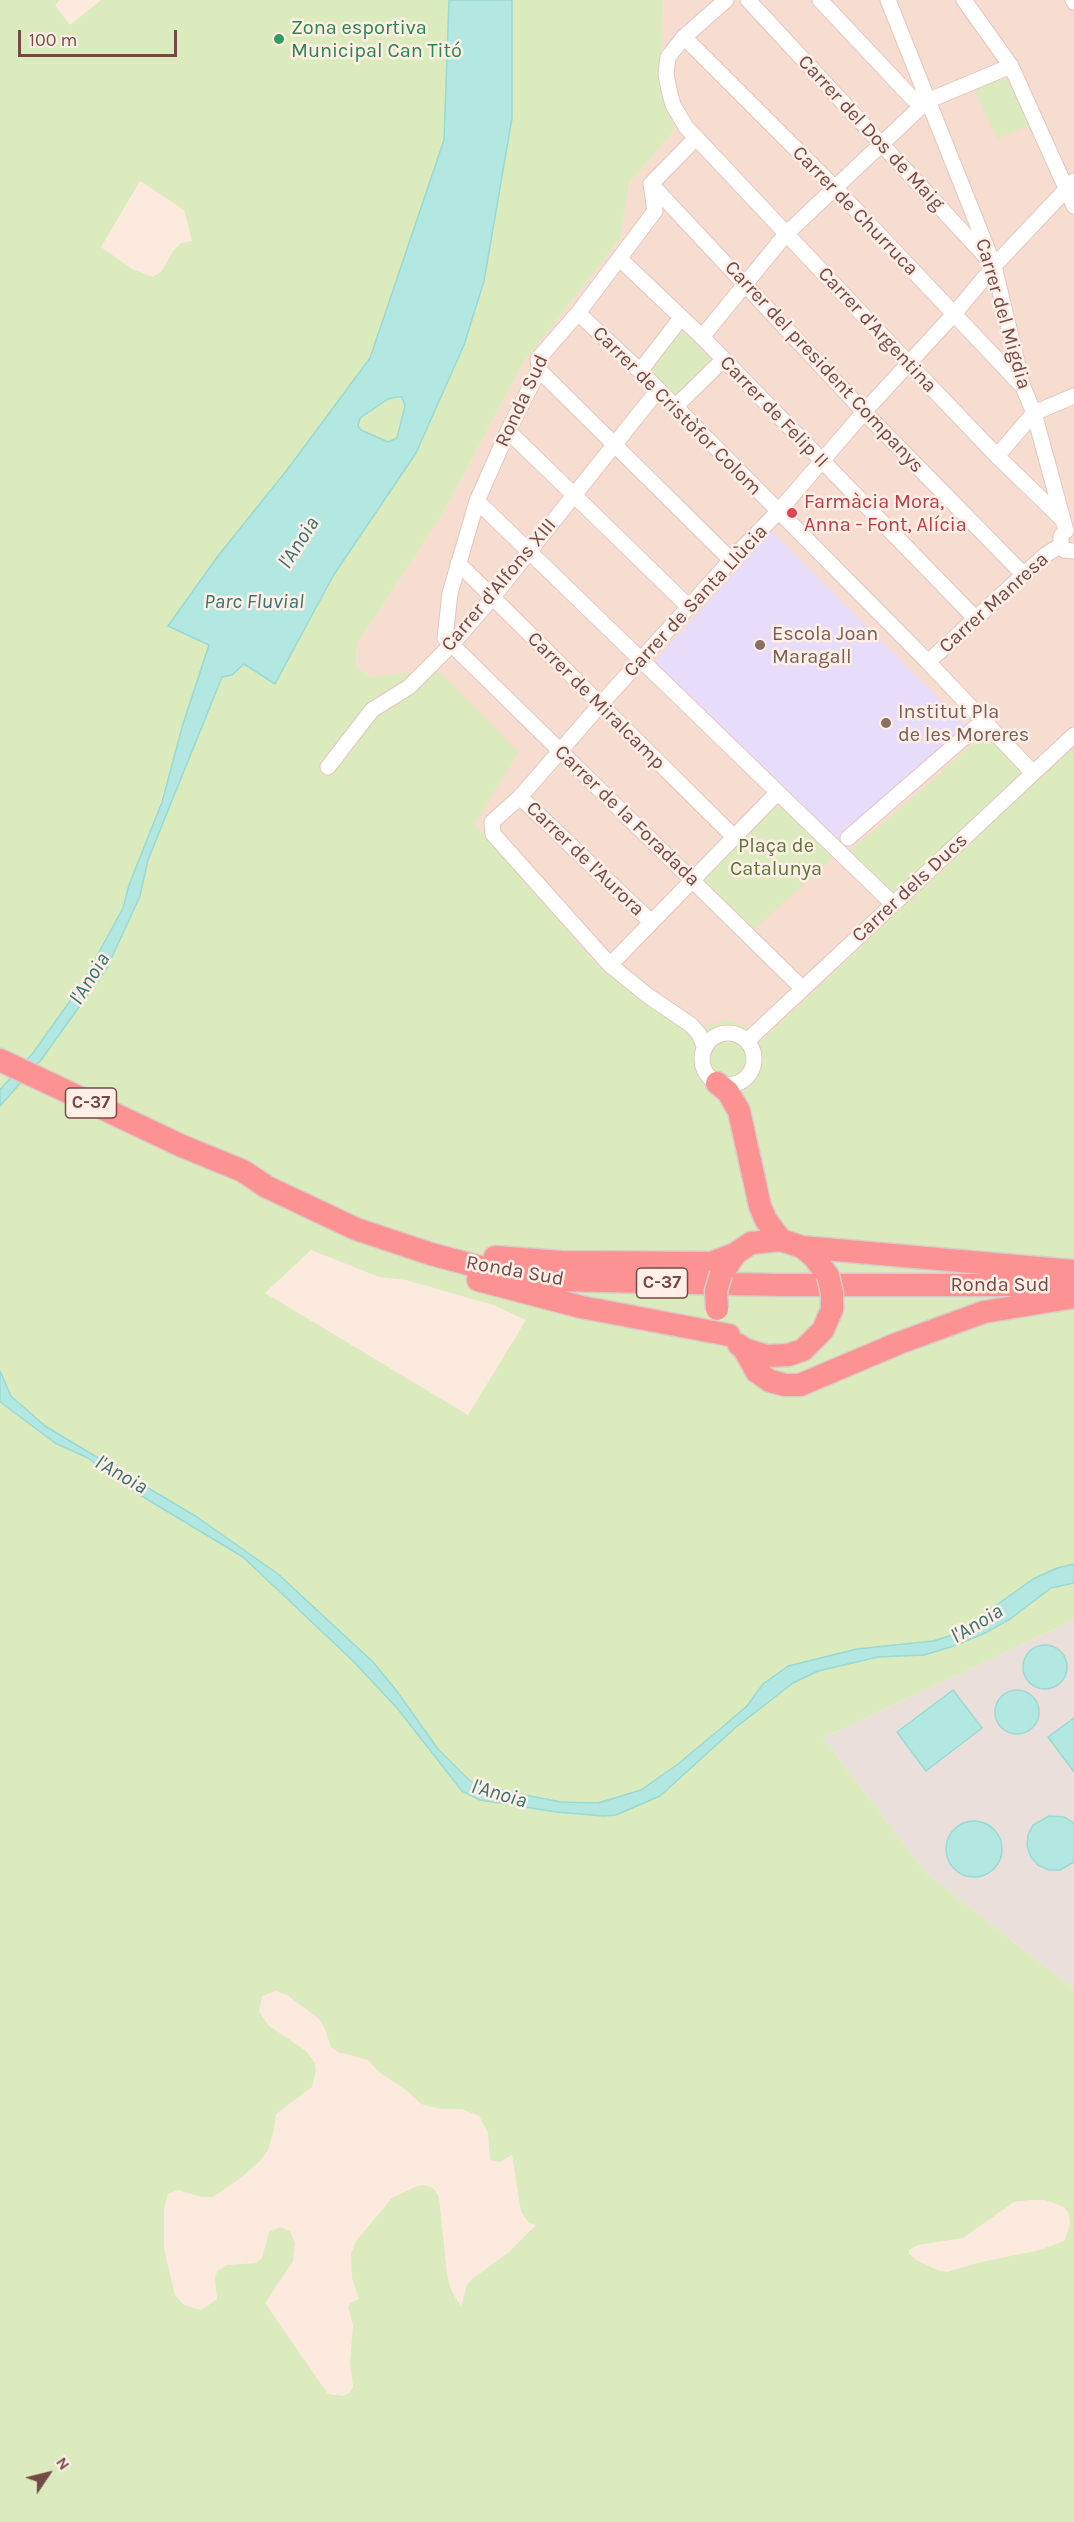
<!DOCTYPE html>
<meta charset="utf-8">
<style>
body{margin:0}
#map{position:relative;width:1074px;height:2522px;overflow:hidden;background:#fdeadf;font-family:Karla,sans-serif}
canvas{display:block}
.north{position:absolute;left:18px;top:2444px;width:60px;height:60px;-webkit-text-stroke:4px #ffefe6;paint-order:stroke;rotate:55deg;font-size:16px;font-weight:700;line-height:24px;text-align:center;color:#754a46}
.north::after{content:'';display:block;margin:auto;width:21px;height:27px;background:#754a46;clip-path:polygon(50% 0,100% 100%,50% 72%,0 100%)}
.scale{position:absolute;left:18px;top:30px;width:159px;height:27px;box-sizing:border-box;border:3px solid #754a46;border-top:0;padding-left:8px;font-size:18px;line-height:21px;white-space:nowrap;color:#754a46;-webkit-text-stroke:4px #ffefe6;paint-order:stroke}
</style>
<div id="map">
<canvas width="1074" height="2522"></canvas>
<div class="north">N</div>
<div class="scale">100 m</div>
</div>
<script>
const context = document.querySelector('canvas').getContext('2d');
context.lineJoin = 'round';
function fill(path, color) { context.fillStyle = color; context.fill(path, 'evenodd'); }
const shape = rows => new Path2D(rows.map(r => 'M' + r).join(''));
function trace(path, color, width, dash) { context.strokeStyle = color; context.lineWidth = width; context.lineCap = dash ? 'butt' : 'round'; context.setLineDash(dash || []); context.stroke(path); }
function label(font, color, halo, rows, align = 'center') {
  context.font = font + ' Karla,sans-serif'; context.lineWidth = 5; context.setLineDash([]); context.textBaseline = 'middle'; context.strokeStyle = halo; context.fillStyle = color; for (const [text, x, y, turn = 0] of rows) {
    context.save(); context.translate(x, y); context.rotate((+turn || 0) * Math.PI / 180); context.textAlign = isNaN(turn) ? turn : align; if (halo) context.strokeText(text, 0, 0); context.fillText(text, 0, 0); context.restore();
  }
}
fill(shape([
 [664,0,1074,0,1074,746,763,1040,747,1026,692,1036,599,967,475,824,399,675,372,677,356,666,357,644,443,513,524,362,620,239,629,183,674,131,661,46]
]), '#f7dcd0');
fill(shape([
 [1074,1620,1074,1989,926,1873,823,1738]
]), '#ebdfdb');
fill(shape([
 [772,531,977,737,853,845,843,836,835,842,761,766,653,663]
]), '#e7dcf9');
fill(shape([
 [0,0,60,0,55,5,70,25,101,0,449,0,444,140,370,358,287,471,218,556,168,626,209,645,151,833,129,884,124,905,80,987,33,1053,0,1090],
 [140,181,184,210,192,241,181,243,173,251,162,271,153,277,132,269,101,247],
 [512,0,664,0,661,46,674,131,629,183,620,239,524,362,443,513,357,644,356,666,372,677,437,669,518,752,475,824,599,967,692,1036,708,1025,727,1020,747,1026,763,1039,1074,746,1074,1564,1057,1568,1033,1579,956,1634,933,1641,857,1649,788,1666,763,1684,747,1706,678,1764,641,1790,598,1803,561,1802,475,1784,469,1780,438,1749,388,1679,278,1574,147,1485,45,1426,11,1396,0,1371,0,1106,41,1060,107,968,140,897,148,860,222,677,232,675,244,664,275,683,333,576,416,453,464,345,484,281,512,118],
 [311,1250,379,1277,406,1280,493,1305,526,1320,468,1415,265,1293],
 [1003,78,1012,82,1030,125,997,139,974,88],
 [678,331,687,334,711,360,709,366,680,395,674,395,651,375,649,367],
 [397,397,402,397,405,406,397,438,388,442,361,430,358,426,360,418,388,399],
 [985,732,1023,771,1022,778,895,896,846,854,931,782],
 [772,807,782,808,833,858,752,931,702,880],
 [0,1401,55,1443,88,1458,135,1492,243,1557,353,1661,397,1708,462,1791,480,1800,555,1812,603,1816,616,1815,660,1796,735,1728,793,1683,818,1671,878,1657,924,1655,951,1647,983,1634,1010,1619,1051,1588,1074,1583,1074,1620,823,1738,926,1873,1074,1989,1074,2522,0,2522],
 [276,1991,287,1995,319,2019,325,2029,331,2047,338,2052,368,2060,380,2073,406,2090,421,2104,441,2109,462,2109,479,2116,488,2133,490,2160,500,2162,512,2155,521,2212,529,2223,536,2225,509,2252,472,2279,467,2285,461,2306,451,2290,447,2274,439,2197,433,2188,424,2185,417,2186,392,2198,357,2240,351,2253,352,2278,359,2299,350,2303,348,2307,353,2325,350,2363,353,2387,349,2393,343,2396,328,2394,265,2303,293,2261,295,2243,290,2231,280,2227,269,2232,262,2258,256,2263,227,2265,217,2271,215,2279,217,2299,201,2310,184,2305,175,2295,164,2249,164,2209,168,2194,178,2190,201,2197,213,2197,242,2177,260,2161,268,2150,274,2129,276,2114,312,2087,316,2070,315,2063,306,2051,268,2025,259,2011,262,1996],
 [1030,2200,1045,2200,1064,2207,1069,2214,1070,2225,1064,2241,1040,2250,981,2262,947,2272,940,2271,916,2260,909,2253,909,2250,918,2245,963,2238,1014,2202]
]), '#dcebbd');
const water = shape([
 [449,0,512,0,512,118,484,281,464,345,416,453,333,576,275,684,244,664,232,675,222,677,148,860,140,896,107,968,41,1060,0,1106,0,1090,33,1053,80,987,123,908,129,885,162,802,183,724,209,645,168,626,218,556,287,470,370,358,444,140,449,0],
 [398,397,402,397,405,406,397,438,388,442,361,430,358,426,360,418,388,399,398,397],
 [0,1371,11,1396,45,1426,197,1517,278,1574,373,1662,396,1690,438,1749,469,1780,475,1784,520,1794,561,1802,598,1803,641,1790,678,1764,720,1729,747,1706,763,1684,788,1666,857,1649,933,1641,956,1634,1033,1579,1057,1568,1074,1564,1074,1583,1051,1588,1010,1619,983,1634,951,1647,924,1655,878,1657,818,1671,793,1683,735,1728,660,1796,616,1815,603,1816,556,1812,480,1800,462,1791,397,1708,353,1661,243,1557,135,1492,88,1458,55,1443,3,1404,0,1401,0,1371],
 '1023 1667a22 22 0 1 1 44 0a22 22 0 1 1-44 0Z',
 '995 1712a22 22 0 1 1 44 0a22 22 0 1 1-44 0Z',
 [953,1690,982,1728,926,1771,897,1732,953,1690],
 [1074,1718,1074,1772,1048,1737,1074,1718],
 [1049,1816,1064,1817,1074,1823,1074,1862,1060,1870,1049,1870,1038,1865,1031,1857,1027,1846,1028,1835,1033,1825,1049,1816],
 '946 1849a28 28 0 1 1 56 0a28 28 0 1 1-56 0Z'
]);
fill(water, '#b3e7e2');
trace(water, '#99dad3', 1.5);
const minor = shape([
 [726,0,684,37,668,57,666,74,669,90,673,105,686,127,909,364,997,456,1062,519],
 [748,0,986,257],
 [820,0,913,99,927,101],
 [888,0,994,266,1023,387,1034,413,1066,531],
 [964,0,1011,66,1074,206],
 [1073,0,1074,2],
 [684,37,835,188,1023,387],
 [651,184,655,211,578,313,538,359,539,370,508,431,477,501,450,593,445,638,802,988],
 [651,184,864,412,1024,575],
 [651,184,696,138],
 [620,259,702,337,976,619],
 [578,313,640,371,928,662,1033,773],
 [702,337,786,234,927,101,1011,66],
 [539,370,731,560],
 [640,371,681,318],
 [675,407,723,360],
 [508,431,689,607],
 [997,456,1034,413,1074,396],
 [477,501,893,904],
 [1061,536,1061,545,1064,550,1074,551],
 [458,563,735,838],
 [928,662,1044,556,1061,545],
 [328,767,372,710,409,687,452,644,492,598,658,390],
 [520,797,651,922],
 [848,838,983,721],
 [610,965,777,793],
 '702 1059a26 26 0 1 1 52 0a26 26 0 1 1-52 0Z',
 [747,1041,1074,735],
 [705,1048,699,1034,691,1025,647,995,610,965,493,834,492,822,520,797,600,705,731,560,778,512,864,412,954,314,994,266,1074,181]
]);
const highway = shape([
 [0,1060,182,1146,243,1171,267,1187,356,1229,431,1254,495,1271,559,1280,779,1285,1074,1285],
 [717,1083,728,1092,739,1111,760,1206,766,1220,781,1240],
 [802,1247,1074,1271],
 [495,1257,562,1262,711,1263,735,1254],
 [728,1265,735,1254,751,1243,781,1240,802,1247,814,1257,828,1276],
 [478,1280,581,1307,729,1335],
 [739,1345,744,1349,766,1356,788,1355,803,1350,823,1330,832,1309],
 [744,1349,757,1372,770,1381,785,1385,800,1385,899,1343,984,1312,1074,1297]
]);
trace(minor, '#e4c6be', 17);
trace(highway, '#d8cccb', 25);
trace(minor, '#fff', 15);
trace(highway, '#fc9292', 22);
const highwayBridge = shape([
 [828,1276,832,1293,832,1309],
 [717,1309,716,1291,721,1274]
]);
trace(highwayBridge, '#d8cccb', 25, []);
trace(highwayBridge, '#fc9292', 22);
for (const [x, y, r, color] of [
 [279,39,6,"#2e9e5b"],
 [792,513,6,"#e0444e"],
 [760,645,6,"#8d6e63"],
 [886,723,6,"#8d6e63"]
]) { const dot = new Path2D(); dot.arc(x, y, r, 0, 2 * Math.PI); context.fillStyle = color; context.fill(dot); trace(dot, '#ffefe6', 2); }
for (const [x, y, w] of [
 [91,1103,51],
 [662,1283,51]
]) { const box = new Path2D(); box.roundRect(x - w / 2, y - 15, w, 30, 4.5); context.fillStyle = '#ffefe6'; context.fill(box); trace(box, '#754a46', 1.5); }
label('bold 18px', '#754a46', null, [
 ["C-37",91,1103],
 ["C-37",662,1283]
]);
label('20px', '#27864d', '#ffefe6', [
 ["Zona esportiva",291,28],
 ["Municipal Can Titó",291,51]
], 'left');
label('20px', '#754a46', '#ffefe6', [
 ["Carrer del Dos de Maig",871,133,47],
 ["Carrer de Churruca",855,211,46],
 ["Carrer del Migdia",1003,314,74],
 ["Carrer d'Argentina",877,330,47],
 ["Carrer del president Companys",824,367,47],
 ["Ronda Sud",522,401,-65],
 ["Carrer de Cristòfor Colom",677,411,45],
 ["Carrer de Felip II",774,412,46],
 ["Carrer d'Alfons XIII",499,585,-50],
 ["Carrer de Santa Llùcia",696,601,-47],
 ["Carrer Manresa",994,603,-42],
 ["Carrer de Miralcamp",596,701,45],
 ["Carrer de la Foradada",627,816,44],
 ["Carrer de l'Aurora",585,859,44],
 ["Carrer dels Ducs",910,888,-43],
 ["Ronda Sud",515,1271,10],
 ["Ronda Sud",1000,1285]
]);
label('20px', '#be3a42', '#ffefe6', [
 ["Farmàcia Mora,",804,502],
 ["Anna - Font, Alícia",804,525]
], 'left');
label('20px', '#785e54', '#ffefe6', [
 ["Escola Joan",772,634],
 ["Maragall",772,657],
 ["Institut Pla",898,712],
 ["de les Moreres",898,735]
], 'left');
label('20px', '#5b753b', '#ffefe6', [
 ["Plaça de",776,846],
 ["Catalunya",776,869]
]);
label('italic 21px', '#36746f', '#ffefe6', [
 ["l'Anoia",299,543,-57],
 ["Parc Fluvial",254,602],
 ["l'Anoia",90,979,-58],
 ["l'Anoia",121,1475,30],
 ["l'Anoia",977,1624,-31],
 ["l'Anoia",499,1794,16]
]);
</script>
